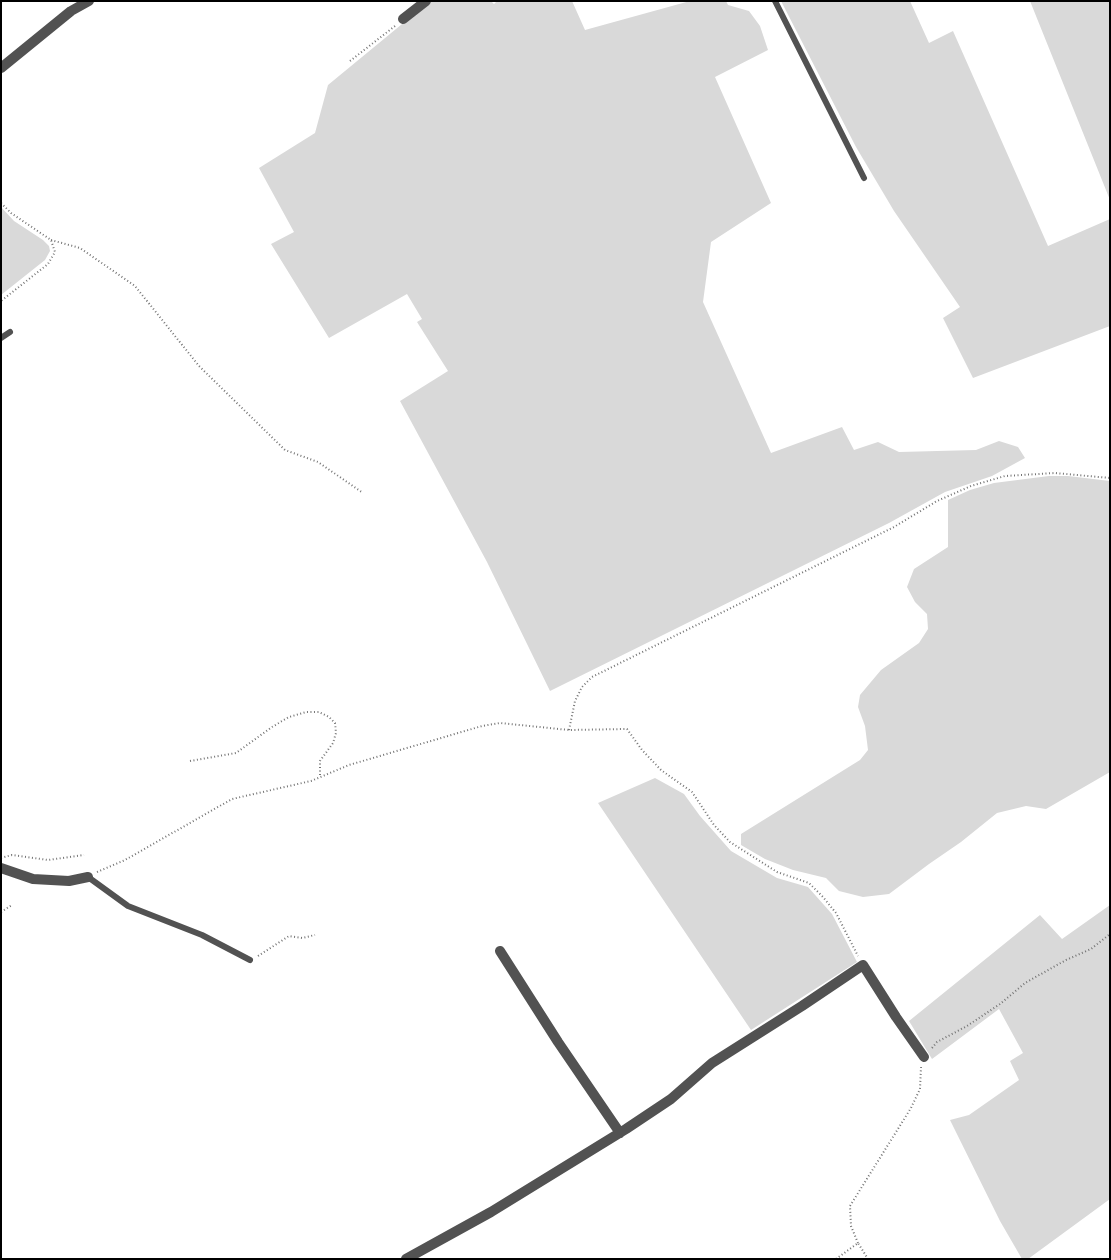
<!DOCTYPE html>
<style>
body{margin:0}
#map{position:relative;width:1111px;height:1260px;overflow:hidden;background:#fff;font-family:"Open Sans",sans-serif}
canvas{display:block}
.frame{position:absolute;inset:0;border:2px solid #000;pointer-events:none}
</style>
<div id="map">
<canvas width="1111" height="1260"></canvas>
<div class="frame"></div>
</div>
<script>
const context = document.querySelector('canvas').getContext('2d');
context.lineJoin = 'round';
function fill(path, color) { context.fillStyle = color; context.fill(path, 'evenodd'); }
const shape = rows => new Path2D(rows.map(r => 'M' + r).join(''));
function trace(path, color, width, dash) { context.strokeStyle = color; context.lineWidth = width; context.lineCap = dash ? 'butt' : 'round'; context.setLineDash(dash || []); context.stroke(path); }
fill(shape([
 [430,1,491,1,494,4,497,1,572,1,585,30,690,1,726,1,728,5,749,11,760,26,768,50,715,77,771,203,711,242,703,302,771,453,842,427,854,450,878,442,899,452,976,450,999,441,1018,447,1025,458,992,476,945,492,889,523,550,691,487,562,400,401,448,371,417,322,422,319,407,294,329,338,271,244,294,232,259,168,315,133,328,85],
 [781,1,910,1,929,43,953,31,1048,246,1110,219,1110,326,973,378,943,318,960,307,894,211,856,147],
 [1030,1,1110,1,1110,200],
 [1,207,14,221,43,240,49,246,50,251,45,260,1,295],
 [1049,476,1068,476,1110,481,1110,772,1046,809,1026,806,997,813,961,842,929,864,889,894,863,897,839,891,826,878,793,870,765,859,741,845,741,834,860,760,868,750,865,726,858,707,860,695,881,670,919,643,928,629,927,614,915,602,907,587,914,569,948,547,948,500,970,490,994,483],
 [655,778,684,794,700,816,731,851,777,878,808,887,832,914,857,962,751,1030,598,803],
 [1110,905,1110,1199,1028,1259,1022,1259,1000,1221,950,1120,969,1115,1019,1080,1010,1061,1023,1053,999,1009,932,1059,909,1021,1040,915,1062,939]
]), '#d9d9d9');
trace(shape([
 [350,61,395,26],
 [1,203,11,213,51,240,55,252,48,264,1,301],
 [51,240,80,248,135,286,199,366,285,450,318,462,363,493],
 [569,730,575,701,582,687,592,677,894,527,937,501,971,486,1005,476,1055,473,1110,478],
 [190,761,236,753,272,727,289,717,306,712,319,712,329,717,335,723,336,733,333,743,320,761,320,777],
 [1,858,12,855,48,860,84,855],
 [97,872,125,860,232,799,311,781,349,765,482,726,500,723,569,730,627,729,642,750,661,770,692,792,714,825,730,842,777,872,809,883,823,897,836,913,858,956],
 [1,912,12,905],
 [258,956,289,936,302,938,315,935],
 [932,1048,937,1042,967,1026,1000,1004,1025,983,1066,960,1091,949,1110,934],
 [858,1243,851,1226,850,1206,911,1108,920,1089,921,1067],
 [836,1259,858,1243,868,1259]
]), '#747474', 2, [1, 2.5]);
trace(shape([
 [775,1,864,178],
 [1,338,10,332],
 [88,877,128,906,202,935,250,960]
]), '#525252', 6);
trace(shape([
 [403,19,426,1],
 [1,68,71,11,89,1],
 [1,868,33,879,69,881,88,877],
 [500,951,558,1042,620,1133],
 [406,1259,491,1212,626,1129,671,1099,712,1063,802,1006,863,965,896,1017,924,1057]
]), '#525252', 10);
</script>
